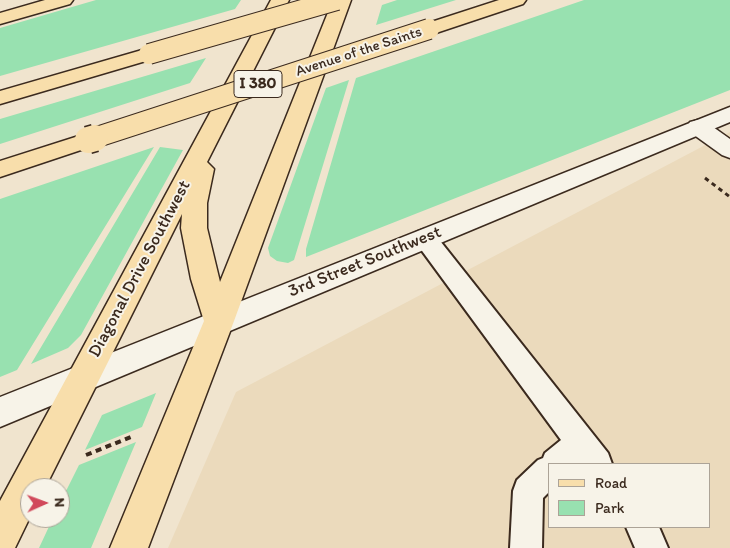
<!DOCTYPE html>
<style>
body{margin:0}
#map{position:relative;width:730px;height:548px;overflow:hidden;background:#f0e4ce;font-family:Itim,sans-serif}
canvas{display:block}
.legend{position:absolute;left:548px;top:463px;width:162px;height:65px;box-sizing:border-box;background:#f7f3e8;border:1px solid #aca397;margin:0;padding:6px 9px;list-style:none;font-size:15px;color:#3b2a1e}
.legend li{display:flex;align-items:center;gap:10px;height:25px}
.legend b{width:25px;border:1px solid #aca397}
.north{position:absolute;left:20px;top:478px;width:50px;height:50px;box-sizing:border-box;background:#f7f3e8;border:1px solid #aca397;border-radius:50%;rotate:88deg;font-size:14px;font-weight:700;line-height:20px;text-align:center;color:#3b2a1e}
.north::after{content:'';display:block;margin:auto;width:18px;height:22px;background:#d1495b;clip-path:polygon(50% 0,100% 100%,50% 72%,0 100%)}
</style>
<div id="map">
<canvas width="730" height="548"></canvas>
<ul class="legend">
<li><b style="height:6px;background:#f8deab"></b>Road</li>
<li><b style="height:14px;background:#98e1b0"></b>Park</li>
</ul>
<div class="north">N</div>
</div>
<script>
const context = document.querySelector('canvas').getContext('2d');
context.lineJoin = 'round';
function fill(path, color) { context.fillStyle = color; context.fill(path, 'evenodd'); }
const shape = rows => new Path2D(rows.map(r => 'M' + r).join(''));
function trace(path, color, width, dash) { context.strokeStyle = color; context.lineWidth = width; context.lineCap = dash ? 'butt' : 'round'; context.setLineDash(dash || []); context.stroke(path); }
function label(font, color, halo, rows, align = 'center') {
  context.font = font + ' Itim,sans-serif'; context.lineWidth = 4; context.setLineDash([]); context.textBaseline = 'middle'; context.strokeStyle = halo; context.fillStyle = color; for (const [text, x, y, turn = 0] of rows) {
    context.save(); context.translate(x, y); context.rotate((+turn || 0) * Math.PI / 180); context.textAlign = isNaN(turn) ? turn : align; if (halo) context.strokeText(text, 0, 0); context.fillText(text, 0, 0); context.restore();
  }
}
fill(shape([
 [730,132,730,548,168,548,236,392],
 [549,464,709,464,709,527,549,527]
]), '#ebdabc');
fill(shape([
 [96,0,241,0,235,9,0,76,0,28],
 [397,0,456,0,376,25,382,5],
 [584,0,730,0,730,90,306,257,306,249,356,78],
 [206,58,190,83,0,144,0,119],
 [349,80,294,260,288,263,277,261,270,256,268,248,326,88],
 [154,147,17,370,0,377,0,199],
 [160,147,183,150,81,335,68,348,31,364],
 [156,393,142,427,85,450,102,415],
 [136,442,91,548,39,548,53,518,60,518,60,503,79,465]
]), '#98e1b0');
const lane = shape([
 [425,229,433,232,608,453,612,464,549,464,549,492,543,498,542,548,510,548,513,491,517,480,538,460,543,458,545,453,561,440,417,244,414,238,417,232,425,229],
 [626,527,659,527,668,548,635,548,626,527]
]);
const street = shape([
 [698,120,706,122,730,139,730,158,722,155,690,132,687,127,690,122,698,120]
]);
const secondary = shape([
 [730,107,730,122,0,427,0,397,730,107]
]);
const primary = shape([
 [271,0,289,0,207,162,214,169,207,203,207,228,220,282,333,0,351,0,234,321,148,548,110,548,204,321,191,279,181,228,182,214,45,488,30,488,30,517,15,548,0,548,0,501,271,0]
]);
const highway = shape([
 [45,0,73,0,70,4,0,24,0,13,45,0],
 [499,0,526,0,523,4,436,33,429,35,422,33,420,29,422,25,499,0],
 [149,48,156,50,159,54,156,58,0,104,0,91,149,48],
 [88,133,96,135,99,140,96,145,0,177,0,161,88,133]
]);
trace(lane, '#3b2a1e', 4);
trace(street, '#3b2a1e', 3);
trace(secondary, '#3b2a1e', 3);
trace(primary, '#3b2a1e', 3);
trace(highway, '#3b2a1e', 3);
trace(shape([
 [705,178,730,197]
]), '#3b2a1e', 3, [4.5, 4]);
trace(shape([
 [86,455,131,437]
]), '#3b2a1e', 4, [6, 4.5]);
fill(lane, '#f7f3e8');
fill(street, '#f7f3e8');
fill(secondary, '#f7f3e8');
fill(primary, '#f8deab');
fill(highway, '#f8deab');
const highwayBridgeFar1 = shape([
 [149,54,337,0],
 [91,139,429,29]
]);
const highwayBridge = shape([
 [88,140,95,138]
]);
trace(highwayBridgeFar1, '#3b2a1e', 22, []);
trace(highwayBridge, '#3b2a1e', 29, []);
trace(highwayBridgeFar1, '#f8deab', 20);
trace(highwayBridge, '#f8deab', 26);
label('15px', '#3b2a1e', '#f7f3e8', [
 ["Avenue of the Saints",359,52,-18]
]);
for (const [x, y, w] of [
 [258,84,48]
]) { const box = new Path2D(); box.roundRect(x - w / 2, y - 13.5, w, 27, 4); context.fillStyle = '#f7f3e8'; context.fill(box); trace(box, '#3b2a1e', 1); }
label('bold 16px', '#3b2a1e', null, [
 ["I 380",258,84]
]);
label('18px', '#3b2a1e', '#f7f3e8', [
 ["3rd Street Southwest",365,262,-22],
 ["Diagonal Drive Southwest",140,269,-62]
]);
</script>
